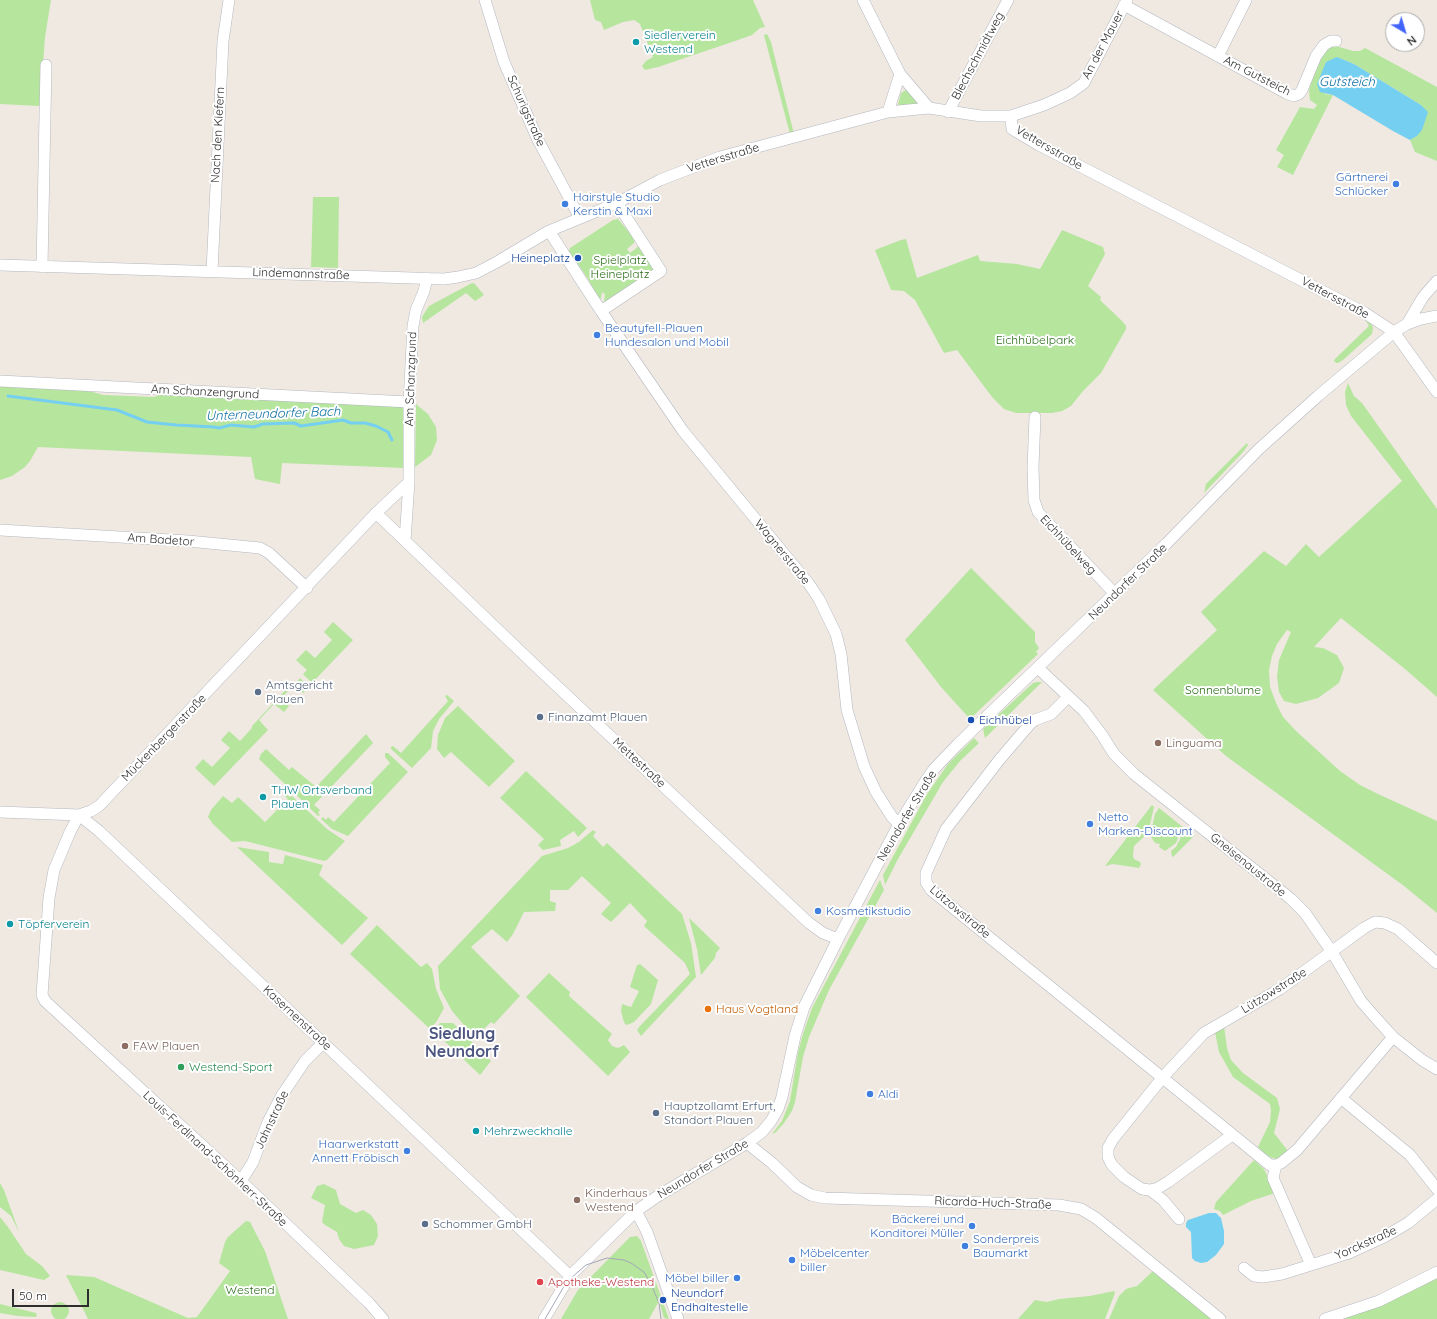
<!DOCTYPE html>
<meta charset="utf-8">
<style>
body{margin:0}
#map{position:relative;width:1437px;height:1319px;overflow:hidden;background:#efe9e1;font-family:Quicksand,sans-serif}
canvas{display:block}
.north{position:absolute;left:1385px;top:12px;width:40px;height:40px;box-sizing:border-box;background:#fff;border:1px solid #ababab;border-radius:50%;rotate:142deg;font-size:11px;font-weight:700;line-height:16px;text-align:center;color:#2e2e2e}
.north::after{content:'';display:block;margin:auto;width:14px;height:18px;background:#4264fb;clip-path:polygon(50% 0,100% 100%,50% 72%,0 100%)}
.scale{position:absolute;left:12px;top:1289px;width:77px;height:18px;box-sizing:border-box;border:2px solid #2e2e2e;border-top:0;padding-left:5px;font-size:12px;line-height:14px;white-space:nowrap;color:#2e2e2e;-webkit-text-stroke:3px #fff;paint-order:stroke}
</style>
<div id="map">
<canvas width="1437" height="1319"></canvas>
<div class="north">N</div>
<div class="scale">50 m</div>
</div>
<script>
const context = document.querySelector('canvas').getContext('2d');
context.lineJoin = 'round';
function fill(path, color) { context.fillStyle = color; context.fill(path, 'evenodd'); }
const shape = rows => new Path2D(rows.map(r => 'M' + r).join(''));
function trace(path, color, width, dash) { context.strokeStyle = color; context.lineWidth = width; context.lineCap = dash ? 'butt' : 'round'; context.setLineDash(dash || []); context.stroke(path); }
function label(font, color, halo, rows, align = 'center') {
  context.font = font + ' Quicksand,sans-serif'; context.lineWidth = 4; context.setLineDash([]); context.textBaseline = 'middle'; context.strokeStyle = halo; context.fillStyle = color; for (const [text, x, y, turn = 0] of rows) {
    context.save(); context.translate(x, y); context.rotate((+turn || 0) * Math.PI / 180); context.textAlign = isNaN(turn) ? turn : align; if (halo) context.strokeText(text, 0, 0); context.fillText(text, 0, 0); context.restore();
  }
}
fill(shape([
 [0,0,51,0,45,37,40,106,0,104],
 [590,0,753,0,765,27,760,28,752,35,738,40,658,67,645,70,642,66,646,61,653,57,640,24,634,20,623,22,604,30,601,22,595,20],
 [767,34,771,42,794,134,790,134,764,35],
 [1336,46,1353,51,1360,51,1365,48,1437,87,1437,161,1415,152,1410,140,1417,136,1421,105,1354,64,1337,57,1325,94,1333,95,1293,175,1277,167,1284,155,1276,150,1300,107,1314,109,1317,105,1310,100,1309,91,1312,78,1318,63,1325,52,1329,48],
 [906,90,912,92,919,105,899,106,898,104,901,93],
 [313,197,339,197,338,268,311,267],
 [618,219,635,239,634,243,627,249,630,253,639,246,654,266,653,270,604,303,605,293,604,294,602,292,601,298,599,300,588,279,569,251,570,248,613,220],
 [1062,230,1103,247,1105,254,1088,286,1101,297,1100,300,1122,321,1126,326,1126,329,1101,373,1083,391,1071,406,1062,411,1052,413,1016,413,1004,409,992,397,957,350,944,353,915,300,904,291,891,290,875,250,901,240,906,239,917,278,978,255,980,261,1017,264,1040,269],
 [472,283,475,284,484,295,475,301,466,293,423,323,422,317,429,306],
 [1366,321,1372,325,1373,328,1372,334,1343,360,1338,363,1336,363,1334,361,1335,359,1369,326],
 [1348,383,1354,396,1362,403,1437,509,1437,697,1405,669,1341,618,1314,647,1323,648,1337,655,1344,668,1339,683,1318,698,1296,704,1284,701,1279,692,1277,677,1279,660,1291,632,1287,630,1277,644,1272,656,1269,670,1270,687,1276,703,1283,717,1296,731,1340,771,1360,785,1378,794,1437,821,1437,913,1404,886,1226,756,1153,690,1217,630,1201,612,1264,551,1286,566,1306,544,1319,557,1402,481,1351,416,1346,405,1345,392],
 [0,385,67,388,93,392,103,395,154,397,164,393,405,406,404,468,282,463,280,484,255,479,251,457,38,447,30,461,25,467,12,476,0,480],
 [416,403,417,405,428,414,436,427,437,440,431,455,415,467],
 [1247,443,1248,445,1243,452,1204,493,1206,484],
 [971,568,1035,632,1035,642,1039,648,1036,652,1038,654,970,719,941,687,905,640],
 [333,622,353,640,312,683,303,674,307,670,296,660,306,650,315,658,332,640,324,632],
 [300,678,309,687,303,693,294,685,281,698,289,706,284,712,274,704,259,720,268,730,214,786,195,768,203,759,212,767,230,748,221,740,229,731,240,741,252,728,252,726,293,682,296,683],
 [1037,682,1042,682,985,738,983,729,1033,683],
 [447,695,454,701,439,719,433,731,431,748,412,768,391,749,391,747,393,746,401,753,448,701,445,696],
 [458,706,515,761,489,787,451,752,444,758,437,749,438,735,445,718],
 [366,734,373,743,314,805,320,810,318,813,320,815,318,816,259,759,261,754,266,749,289,770,292,767,316,787],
 [974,738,979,743,960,761,943,782,898,859,885,885,883,875,927,794,948,764],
 [385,753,388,753,408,772,348,836,332,829,321,819,323,817,326,820,328,817,334,822,390,763,385,757],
 [526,771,587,828,578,837,574,831,560,840,561,846,543,850,538,845,544,839,500,798],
 [285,793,290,797,292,796,327,829,345,841,327,860,324,861,245,841,232,842,213,824,208,817,211,810,223,796,232,803,238,797,265,822,288,799,283,794],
 [1152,805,1154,807,1148,833,1134,846,1133,856,1134,859,1140,862,1141,864,1139,868,1113,864,1105,866],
 [1159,808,1194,836,1173,857,1172,856,1171,851,1176,847,1181,837,1178,832,1174,829,1168,828,1152,833,1151,832,1155,814],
 [593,830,596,832,593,836,603,847,607,843,682,914,691,943,696,977,641,1036,637,1030,640,1026,690,974,685,963,644,926,647,921,630,903,611,922,601,914,611,903,582,876,568,890,550,890,550,901,556,903,555,911,524,912,513,934,507,942,492,929,471,947,520,996,494,1024,491,1022,475,1038,452,1011,440,989,438,966,542,856,568,848,579,842],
 [1165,831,1171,831,1176,833,1178,838,1176,843,1165,851,1159,847,1160,844,1155,843,1151,837,1160,832],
 [237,847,269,852,269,862,283,864,285,855,323,865,319,875,368,918,342,945],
 [880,880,884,890,829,990,809,1037,803,1057,795,1102,792,1111,784,1123,776,1132,772,1134,782,1121,790,1101,798,1052,803,1034,812,1008],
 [689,918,720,948,716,953,715,958,701,975,697,949],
 [377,925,421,967,427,963,432,969,436,989,444,1008,437,1021,430,1029,350,954],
 [640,964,658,980,651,1004,634,1022,627,1025,625,1024,623,1019,621,1011,622,1004,631,1007,639,991,630,987,637,965],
 [549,973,570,992,569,996,612,1034,608,1040,612,1046,618,1048,624,1045,630,1052,608,1076,526,997],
 [440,1023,453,1023,491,1061,480,1075,434,1031],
 [1224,1026,1227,1048,1231,1060,1243,1073,1277,1098,1280,1109,1274,1133,1288,1151,1283,1156,1276,1159,1267,1156,1258,1147,1270,1122,1271,1110,1270,1104,1233,1077,1219,1052,1215,1032],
 [1254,1160,1264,1169,1275,1193,1251,1201,1223,1215,1220,1211,1214,1209,1216,1202],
 [0,1183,4,1190,19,1232,11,1216,0,1207],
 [324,1184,336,1190,340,1204,356,1213,363,1210,371,1215,377,1224,378,1236,374,1245,354,1249,344,1246,339,1239,337,1232,325,1225,322,1222,325,1205,311,1198,317,1186],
 [0,1217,8,1227,26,1254,42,1266,50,1276,44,1280,0,1270],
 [246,1221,250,1222,265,1251,288,1319,88,1319,66,1275,94,1277,188,1318,197,1317,230,1271,219,1263,225,1242,228,1237],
 [637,1236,641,1241,669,1319,664,1318,659,1301,649,1319,561,1319,578,1290,630,1237],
 [1153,1271,1212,1319,1109,1319,1119,1296,1126,1289,1137,1286],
 [1437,1278,1437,1319,1342,1319,1410,1292],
 [1114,1291,1115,1293,1105,1319,1018,1319,1035,1300,1047,1302,1059,1299,1090,1296],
 '51 1311a9 9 0 1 1 18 0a9 9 0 1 1-18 0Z',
 [0,1304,36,1313,37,1316,35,1317,18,1316,0,1313]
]), '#b6e59e');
fill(shape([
 [1337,57,1354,64,1421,105,1428,112,1422,130,1417,136,1410,140,1393,131,1333,95,1320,92,1317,84,1326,62],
 [1209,1213,1216,1213,1221,1218,1224,1231,1224,1244,1216,1255,1207,1262,1201,1263,1195,1261,1192,1258,1191,1232,1186,1227,1186,1223,1188,1220]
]), '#75cff0');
trace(shape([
 [8,396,117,410,147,422,176,425,214,427,219,428,231,425,254,427,263,424,294,423,301,426,343,420,351,423,365,423,376,426,388,432,392,440]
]), '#75cff0', 3);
const minor = shape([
 [485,0,504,62,538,140,580,218],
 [863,0,900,74,929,108],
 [1124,5,1286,93,1294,96,1299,94,1302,90,1316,56,1324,45,1331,41,1336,41],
 [1218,56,1246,0],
 [888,112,900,74],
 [948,112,1008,0],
 [1011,116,1044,105,1070,93,1084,83,1127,0],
 [549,231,601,311,683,431,809,584,819,599,836,634,841,654,847,710,864,766,876,792,892,817,899,824],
 [0,265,444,279,458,277,476,273,497,262,549,231,617,203,660,180,720,157,888,112,929,108,981,116,1011,116,1012,129,1039,145,1365,313,1394,332,1437,392],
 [42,267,46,65],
 [212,271,223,41,229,0],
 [601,311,661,271,617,203],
 [1407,324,1423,297,1437,281],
 [0,381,409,402],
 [1035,417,1033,467,1034,500,1038,512,1115,594],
 [376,513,542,672,809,923,823,933,838,939],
 [0,530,188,541,260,548,269,553,307,588],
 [405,540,409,482,409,402,413,326,416,310,424,291,427,278],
 [1038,668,1084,711,1102,735,1114,754,1134,774,1291,899,1305,913,1332,952,1361,1001,1374,1016,1393,1037,1422,1060,1437,1069],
 [1068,697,1051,714,1035,720,1030,724,1000,759,946,829,926,873,926,882,931,890,1270,1165,1276,1165,1281,1163,1297,1150,1393,1037],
 [0,812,79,815,99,831,570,1276],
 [1341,1098,1410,1155,1437,1189],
 [1232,1135,1168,1182,1158,1188,1150,1190,1142,1189,1124,1177,1112,1165,1108,1157,1108,1148,1113,1139,1163,1077,1204,1033,1280,989,1364,928,1375,922,1385,923,1398,929,1437,963],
 [747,1143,772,1163,797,1187,811,1195,825,1198,1059,1205,1081,1209,1096,1218,1220,1319],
 [1276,1165,1273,1178,1311,1265,1349,1253,1384,1237,1408,1223,1437,1199],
 [241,1181,253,1162,268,1122,282,1095,305,1061,323,1043],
 [1150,1190,1163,1200,1179,1219],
 [636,1211,647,1232,678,1319],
 [1244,1268,1254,1276,1263,1277,1282,1274,1311,1265],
 [383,1319,369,1303,241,1181,45,1001,42,995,49,898,54,870,70,832,79,815,91,811,99,806,376,513,409,482],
 [544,1319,570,1276,636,1211,658,1196,747,1143,762,1132,771,1121,778,1109,782,1097,795,1036,804,1007,838,939,899,824,925,782,934,769,958,744,1167,543,1259,449,1318,396,1394,332,1407,324,1421,319,1437,316],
 [1325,1319,1379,1301,1437,1272]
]);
trace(minor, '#b4b7c1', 12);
trace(minor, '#fff', 11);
trace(shape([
 [545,1319,563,1288,571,1278,586,1265,607,1258,624,1260,631,1263,644,1272,651,1284,659,1303,661,1319]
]), '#a3a6b8', 1);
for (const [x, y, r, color] of [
 [636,42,4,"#0f9aa8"],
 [1396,184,4,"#3f7fe0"],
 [565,204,4,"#3f7fe0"],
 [578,258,4,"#1a4fb4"],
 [597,335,4,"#3f7fe0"],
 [258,692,4,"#5c6f8a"],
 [540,717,4,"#5c6f8a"],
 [971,720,4,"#1a4fb4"],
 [1158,743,4,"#8d6e63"],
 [263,797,4,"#0f9aa8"],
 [1090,824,4,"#3f7fe0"],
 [818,911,4,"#3f7fe0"],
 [10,924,4,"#0f9aa8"],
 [708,1009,4,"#e8710a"],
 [125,1046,4,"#8d6e63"],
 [181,1067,4,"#2e9e5b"],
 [870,1094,4,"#3f7fe0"],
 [656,1113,4,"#5c6f8a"],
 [476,1131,4,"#0f9aa8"],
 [407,1151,4,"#3f7fe0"],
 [577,1200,4,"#8d6e63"],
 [425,1224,4,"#5c6f8a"],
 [972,1226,4,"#3f7fe0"],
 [965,1246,4,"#3f7fe0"],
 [792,1260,4,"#3f7fe0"],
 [737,1278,4,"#3f7fe0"],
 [540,1282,4,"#e0444e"],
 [663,1300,4,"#1a4fb4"]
]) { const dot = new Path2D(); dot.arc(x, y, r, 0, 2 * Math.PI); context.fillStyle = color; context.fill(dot); trace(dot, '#fff', 1.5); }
label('12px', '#0d838f', '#fff', [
 ["Siedlerverein",644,35],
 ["Westend",644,49],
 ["THW Ortsverband",271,790],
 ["Plauen",271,804],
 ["Töpferverein",18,924],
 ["Mehrzweckhalle",484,1131]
], 'left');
label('12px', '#2e2e2e', '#fff', [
 ["An der Mauer",1103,45,-62],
 ["Blechschmidtweg",978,56,-62],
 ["Am Gutsteich",1257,76,27],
 ["Schurigstraße",526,111,66],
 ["Nach den Kiefern",218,135,-87],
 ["Vettersstraße",1049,148,30],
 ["Vettersstraße",723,158,-17],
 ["Lindemannstraße",301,274,2],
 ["Vettersstraße",1335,298,28],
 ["Am Schanzgrund",411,379,-88],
 ["Am Schanzengrund",205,392,3],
 ["Am Badetor",161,540,4],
 ["Eichhübelweg",1068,545,47],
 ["Wagnerstraße",782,552,51],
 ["Neundorfer Straße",1128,582,-44],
 ["Mückenbergerstraße",164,738,-46],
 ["Mettestraße",639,763,43],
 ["Neundorfer Straße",907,816,-59],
 ["Gneisenaustraße",1248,865,39],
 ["Lützowstraße",960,912,40],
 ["Lützowstraße",1274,991,-32],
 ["Kasernenstraße",297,1018,43],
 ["Jahnstraße",272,1120,-65],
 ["Louis-Ferdinand-Schönherr-Straße",215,1159,43],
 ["Neundorfer Straße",703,1169,-31],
 ["Ricarda-Huch-Straße",993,1203,2],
 ["Yorckstraße",1366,1243,-24]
]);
label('12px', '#366cbe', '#fff', [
 ["Gärtnerei",1388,177,"right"],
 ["Schlücker",1388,191,"right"],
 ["Hairstyle Studio",573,197],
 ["Kerstin & Maxi",573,211],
 ["Beautyfell-Plauen",605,328],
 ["Hundesalon und Mobil",605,342],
 ["Netto",1098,817],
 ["Marken-Discount",1098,831],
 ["Kosmetikstudio",826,911],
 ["Aldi",878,1094],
 ["Haarwerkstatt",399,1144,"right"],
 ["Annett Fröbisch",399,1158,"right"],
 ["Bäckerei und",964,1219,"right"],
 ["Konditorei Müller",964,1233,"right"],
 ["Sonderpreis",973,1239],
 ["Baumarkt",973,1253],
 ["Möbelcenter",800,1253],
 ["biller",800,1267],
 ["Möbel biller",729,1278,"right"]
], 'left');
label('12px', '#164399', '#fff', [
 ["Heineplatz",570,258,"right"],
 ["Eichhübel",979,720],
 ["Neundorf",671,1293],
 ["Endhaltestelle",671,1307]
], 'left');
label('12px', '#2c6e1b', '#fff', [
 ["Spielplatz",620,260],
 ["Heineplatz",620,274],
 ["Eichhübelpark",1035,340],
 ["Sonnenblume",1223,690],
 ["Westend",250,1290]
]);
label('12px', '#4e5e75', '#fff', [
 ["Amtsgericht",266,685],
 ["Plauen",266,699],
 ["Finanzamt Plauen",548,717],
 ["Hauptzollamt Erfurt,",664,1106],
 ["Standort Plauen",664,1120],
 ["Schommer GmbH",433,1224]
], 'left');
label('12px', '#785e54', '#fff', [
 ["Linguama",1166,743],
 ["FAW Plauen",133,1046],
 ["Kinderhaus",585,1193],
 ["Westend",585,1207]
], 'left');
label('12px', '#c56008', '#fff', [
 ["Haus Vogtland",716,1009]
], 'left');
label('12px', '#27864d', '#fff', [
 ["Westend-Sport",189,1067]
], 'left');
label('12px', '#be3a42', '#fff', [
 ["Apotheke-Westend",548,1282]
], 'left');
label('italic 13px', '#0d6fa3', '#fff', [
 ["Gutsteich",1347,82],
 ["Unterneundorfer Bach",273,414,-2]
]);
label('bold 16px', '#4d5680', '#fff', [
 ["Siedlung",462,1034],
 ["Neundorf",462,1052]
]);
</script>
